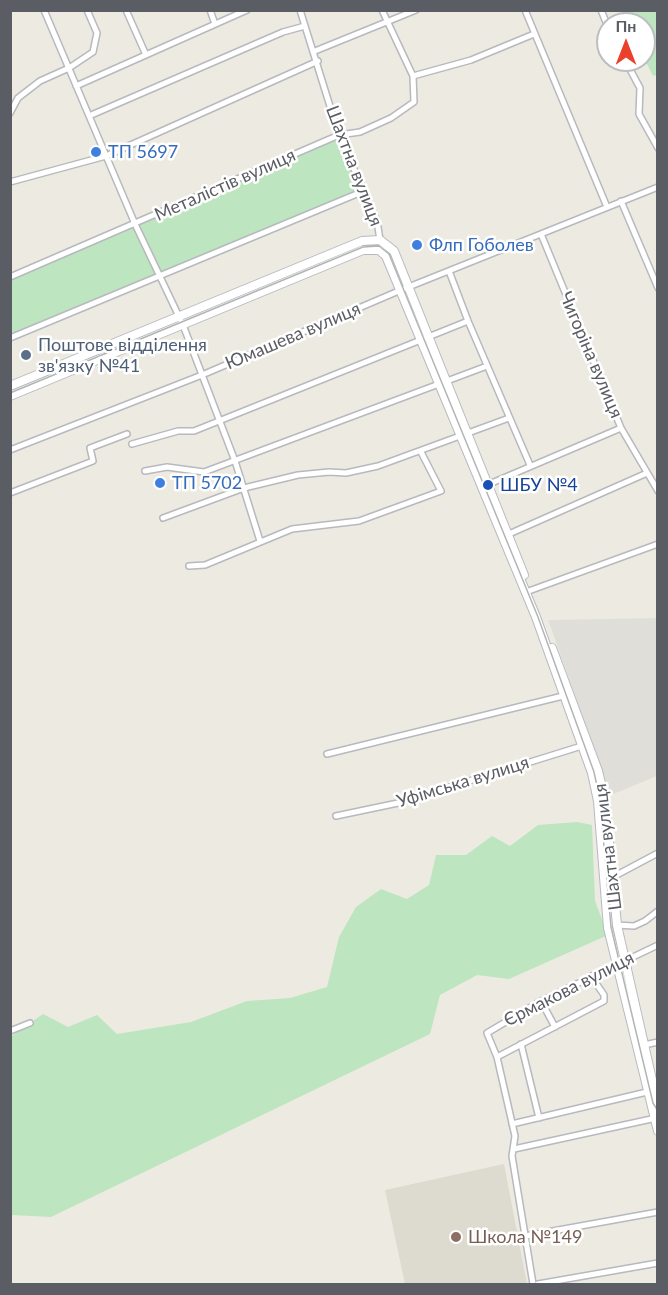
<!DOCTYPE html>
<meta charset="utf-8">
<style>
body{margin:0}
#map{position:relative;width:668px;height:1295px;overflow:hidden;background:#edebe1;font-family:Lato,sans-serif}
canvas{display:block}
.frame{position:absolute;inset:0;border:12px solid #5a5d63;pointer-events:none}
.north{position:absolute;left:596px;top:12px;width:60px;height:60px;box-sizing:border-box;background:#fff;border:2px solid #bdbec1;border-radius:50%;rotate:0deg;font-size:16px;font-weight:700;line-height:24px;text-align:center;color:#5a5d63}
.north::after{content:'';display:block;margin:auto;width:21px;height:27px;background:#eb402a;clip-path:polygon(50% 0,100% 100%,50% 72%,0 100%)}
</style>
<div id="map">
<canvas width="668" height="1295"></canvas>
<div class="frame"></div>
<div class="north">Пн</div>
</div>
<script>
const context = document.querySelector('canvas').getContext('2d');
context.lineJoin = 'round';
function fill(path, color) { context.fillStyle = color; context.fill(path, 'evenodd'); }
const shape = rows => new Path2D(rows.map(r => 'M' + r).join(''));
function trace(path, color, width, dash) { context.strokeStyle = color; context.lineWidth = width; context.lineCap = dash ? 'butt' : 'round'; context.setLineDash(dash || []); context.stroke(path); }
function label(font, color, halo, rows, align = 'center') {
  context.font = font + ' Lato,sans-serif'; context.lineWidth = 5; context.setLineDash([]); context.textBaseline = 'middle'; context.strokeStyle = halo; context.fillStyle = color; for (const [text, x, y, turn = 0] of rows) {
    context.save(); context.translate(x, y); context.rotate((+turn || 0) * Math.PI / 180); context.textAlign = isNaN(turn) ? turn : align; if (halo) context.strokeText(text, 0, 0); context.fillText(text, 0, 0); context.restore();
  }
}
fill(shape([
 [657,618,657,776,611,795,548,620]
]), '#e0ded9');
fill(shape([
 [504,1164,527,1284,405,1284,385,1190]
]), '#dddad0');
fill(shape([
 [621,11,657,11,657,75,653,76,644,58,644,24,628,24],
 [338,139,361,191,11,335,11,280],
 [577,822,592,825,595,901,608,935,509,979,477,975,440,995,430,1034,51,1217,11,1215,10,1037,43,1014,68,1027,97,1015,117,1034,191,1022,247,1001,290,998,327,987,339,937,356,907,381,889,407,899,429,885,436,855,466,855,492,836,510,846,538,825]
]), '#bde5bf');
const minor = shape([
 [44,10,135,224,183,325,235,461,260,541],
 [126,10,146,55],
 [210,10,215,24],
 [300,10,339,135,377,221,380,240],
 [382,10,413,76,471,60,534,34],
 [525,10,607,207],
 [601,10,608,27],
 [315,51,416,10],
 [625,60,640,88,639,114,658,148],
 [76,86,247,10],
 [10,113,18,98,40,81,69,68,93,52,97,33,87,10],
 [89,116,283,32,305,26],
 [10,182,106,156,318,61],
 [621,201,658,288],
 [541,234,621,428,658,491],
 [449,271,468,321,530,465],
 [10,277,339,135,360,132,391,118,414,102,413,76],
 [10,338,364,191],
 [132,444,178,431,194,431,468,321],
 [10,450,202,375,401,290,658,187],
 [145,471,167,467,204,472,487,366],
 [487,485,621,428],
 [10,493,93,461,90,448,127,434],
 [163,518,244,488,298,475,329,472,346,473,378,466,509,418],
 [509,534,647,473],
 [189,566,205,565,292,529,359,521,441,491,421,452],
 [526,592,658,544],
 [327,754,567,695],
 [336,816,398,803,585,745],
 [611,878,658,853],
 [616,925,634,926,645,921,658,911],
 [541,1001,555,1027],
 [10,1031,30,1023],
 [521,1044,539,1118],
 [644,1045,658,1042],
 [497,1057,604,1001,604,995,591,976],
 [512,1124,647,1092],
 [514,1149,656,1118],
 [525,1236,658,1212],
 [533,1284,512,1156,515,1136,497,1057,487,1033,541,1001,658,945],
 [538,1284,658,1263]
]);
const secondary = shape([
 [10,386,362,241,380,240,394,251,524,575],
 [10,396,363,250,379,250,386,256,536,617,592,773,598,801,608,928,658,1131],
 [552,648,598,771,605,800,617,925,657,1102,655,1114]
]);
trace(minor, '#b7b9be', 8);
trace(secondary, '#b7bac0', 10);
trace(minor, '#fff', 5);
trace(secondary, '#fff', 8);
trace(shape([
 [10,393,363,247,379,246,389,254,538,617,594,772,600,800,611,927,653,1103,658,1111]
]), '#b3b4b4', 1.5);
for (const [x, y, r, color] of [
 [96,152,6,"#3f7fe0"],
 [417,245,6,"#3f7fe0"],
 [26,355,6,"#5c6f8a"],
 [160,483,6,"#3f7fe0"],
 [488,485,6,"#1a4fb4"],
 [456,1237,6,"#8d6e63"]
]) { const dot = new Path2D(); dot.arc(x, y, r, 0, 2 * Math.PI); context.fillStyle = color; context.fill(dot); trace(dot, '#fff', 2); }
label('18px', '#366cbe', '#fff', [
 ["ТП 5697",108,152],
 ["Флп Гоболев",429,245],
 ["ТП 5702",172,483]
], 'left');
label('18px', '#5a5d63', '#fff', [
 ["Шахтна вулиця",354,166,69],
 ["Металістів вулиця",225,185,-24],
 ["Юмашева вулиця",293,336,-23],
 ["Чигоріна вулиця",591,355,67],
 ["Уфімська вулиця",463,782,-17],
 ["Шахтна вулиця",608,847,-97],
 ["Єрмакова вулиця",569,989,-27]
]);
label('18px', '#4e5e75', '#fff', [
 ["Поштове відділення",38,345],
 ["зв'язку №41",38,366]
], 'left');
label('18px', '#164399', '#fff', [
 ["ШБУ №4",500,485]
], 'left');
label('18px', '#785e54', '#fff', [
 ["Школа №149",468,1237]
], 'left');
</script>
